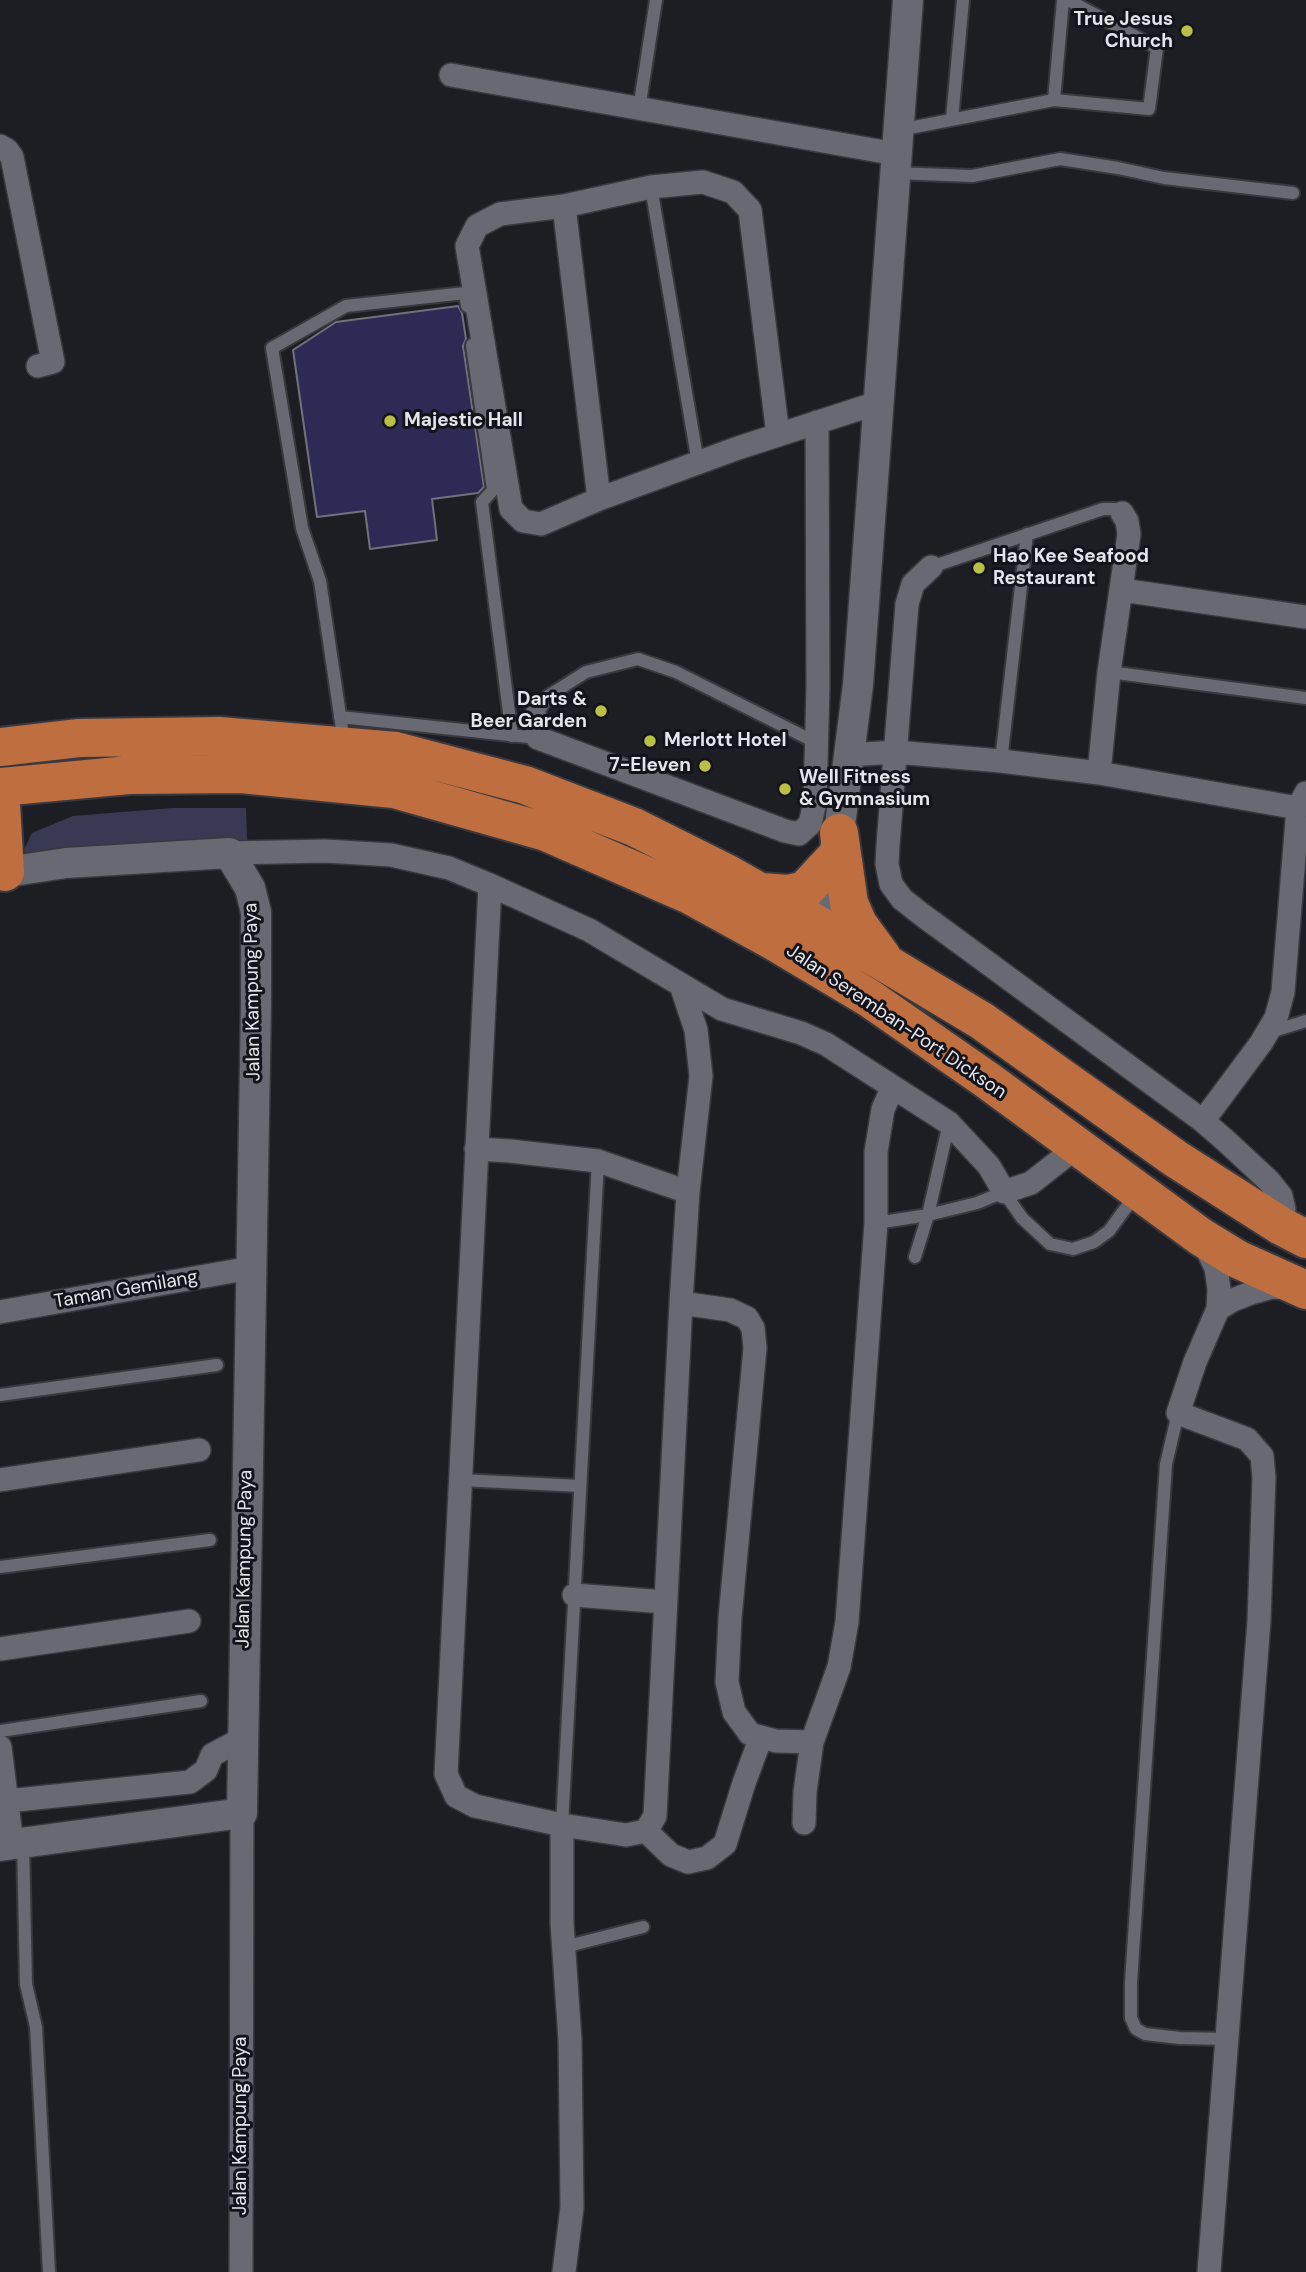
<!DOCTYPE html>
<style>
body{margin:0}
canvas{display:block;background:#1d1d24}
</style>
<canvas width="1306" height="2272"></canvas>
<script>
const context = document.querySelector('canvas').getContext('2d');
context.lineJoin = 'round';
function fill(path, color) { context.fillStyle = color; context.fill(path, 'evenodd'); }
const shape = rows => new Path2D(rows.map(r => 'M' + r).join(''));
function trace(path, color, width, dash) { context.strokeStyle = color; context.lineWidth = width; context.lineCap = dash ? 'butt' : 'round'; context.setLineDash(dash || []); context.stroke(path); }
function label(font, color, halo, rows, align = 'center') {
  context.font = font + ' "DM Sans",sans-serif'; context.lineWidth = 6; context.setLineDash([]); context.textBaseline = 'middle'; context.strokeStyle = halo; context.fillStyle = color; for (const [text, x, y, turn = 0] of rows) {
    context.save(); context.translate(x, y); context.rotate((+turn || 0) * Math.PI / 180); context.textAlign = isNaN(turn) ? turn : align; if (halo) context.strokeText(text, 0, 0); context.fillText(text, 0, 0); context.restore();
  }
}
fill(shape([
 [172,808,246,808,247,841,53,857,23,852,32,833,73,816]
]), '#3a3954');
const building = shape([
 [458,306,462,313,466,339,463,346,484,487,478,493,432,499,437,540,370,549,365,511,317,517,293,350,336,322,458,306]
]);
fill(building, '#2e2a56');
trace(building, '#71717b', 2);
const service = shape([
 [1054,100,1063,0],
 [639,109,656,0],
 [952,119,963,0],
 [899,130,1054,100,1149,109,1157,48,1068,0],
 [895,173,972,176,1060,159,1118,168,1164,178,1293,193],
 [651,187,698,463],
 [472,345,493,490],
 [499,487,493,490,482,502,512,736],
 [931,567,1103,509,1114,509,1122,513],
 [1109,672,1306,698],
 [340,717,538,738],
 [535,717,548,696,586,672,638,659,676,672,817,743],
 [344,742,320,581,302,528,272,348,346,306,465,293,467,306],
 [1001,761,1027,534],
 [1267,1033,1306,1021],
 [876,1223,928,1215,977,1203,1004,1192,1022,1218,1050,1244,1073,1249,1094,1242,1109,1231,1136,1194],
 [915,1257,928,1215,949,1123],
 [0,1395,217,1365],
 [1178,1413,1166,1464,1131,1982,1131,2018,1136,2029,1145,2034,1180,2038,1227,2039],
 [461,1480,580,1486],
 [0,1567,210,1540],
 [0,1731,201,1701],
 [562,1825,598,1161],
 [23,1842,26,1984,36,2027,49,2272],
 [564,1947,643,1927]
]);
const minor = shape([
 [451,75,896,154],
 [0,146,7,150,12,157,53,362,38,366],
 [564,206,500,214,477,226,467,246,511,509,523,521,541,524,599,499,738,448,877,403],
 [599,499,564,206,651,187,703,182,733,192,750,210,778,435],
 [931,567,913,584,907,604,888,845,887,864,891,884,902,899,921,914,1203,1121,1226,1141,1269,1181,1281,1196,1284,1209,1281,1226],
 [1122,590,1306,617],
 [535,717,538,738,785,831,799,834,810,824,815,802,818,685,817,422],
 [849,755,895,752,1001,761,1099,773,1298,808],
 [1099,773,1109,672,1129,534,1127,521,1122,513],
 [229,853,325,851,391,855,449,868,490,885,589,930,722,1009,801,1033,826,1044,949,1123,989,1166,1004,1192,1031,1183,1078,1146],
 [490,885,446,1774,456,1796,475,1806,562,1825,626,1835,646,1831,655,1816,681,1303,688,1192,701,1076,696,1030,681,985],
 [1203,1121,1261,1043,1276,1018,1283,992,1298,808,1306,793],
 [476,1149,510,1151,598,1161,688,1192],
 [1203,1241,1216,1268,1219,1289,1218,1309,1195,1362,1178,1413,1247,1439,1262,1456,1264,1478,1259,1621,1209,2272],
 [681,1303,730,1310,747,1318,753,1328,755,1348,730,1618,727,1682,734,1712,750,1734,776,1741,812,1742],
 [1218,1309,1233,1300,1251,1293,1273,1287,1291,1288],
 [0,1312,251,1268],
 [0,1480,199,1450],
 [574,1595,665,1602],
 [0,1649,189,1621],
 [0,1747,12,1844],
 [7,1801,190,1782,206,1770,212,1755,242,1739],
 [804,1823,805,1792,812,1742,839,1667,847,1622,876,1223,876,1152,883,1109,893,1087],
 [562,1825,562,1923,570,2040,572,2207,564,2272],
 [646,1831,671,1855,688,1862,707,1858,725,1844,744,1783,761,1737],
 [241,2272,242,1813]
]);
const tertiary = shape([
 [0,873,66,863,229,853,250,888,256,912,256,1003,242,1813,0,1846],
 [815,923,839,833,858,685,908,0]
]);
const trunk = shape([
 [0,747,79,738,219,736,396,751,525,785,634,827,728,874,887,964,982,1021,1176,1159,1281,1226,1306,1239],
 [0,787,129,775,241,774,394,789,546,832,690,895,770,939,869,998,987,1080,1201,1237,1237,1259,1306,1290],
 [0,787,5,872],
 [839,833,849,903,858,924,882,957],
 [761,892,789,894,805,890,832,861]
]);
trace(service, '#38383e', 16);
trace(minor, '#38383e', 26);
trace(tertiary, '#38383e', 33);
trace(trunk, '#38383e', 42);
trace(service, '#696973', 12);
trace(minor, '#696973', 23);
trace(tertiary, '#696973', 30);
trace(trunk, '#be6e3f', 38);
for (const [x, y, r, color] of [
 [1187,31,7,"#bac045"],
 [390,421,7,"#bac045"],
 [979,568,7,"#bac045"],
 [601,711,7,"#bac045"],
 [650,741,7,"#bac045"],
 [705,766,7,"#bac045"],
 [785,789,7,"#bac045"]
]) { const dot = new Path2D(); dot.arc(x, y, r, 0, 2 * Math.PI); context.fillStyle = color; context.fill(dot); trace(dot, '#13131b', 2.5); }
label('bold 19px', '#e4e4ea', '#13131b', [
 ["True Jesus",1173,20,"right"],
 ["Church",1173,42,"right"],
 ["Majestic Hall",404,421],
 ["Hao Kee Seafood",993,557],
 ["Restaurant",993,579],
 ["Darts &",587,700,"right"],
 ["Beer Garden",587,722,"right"],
 ["Merlott Hotel",664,741],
 ["7-Eleven",691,766,"right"],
 ["Well Fitness",799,778],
 ["& Gymnasium",799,800]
], 'left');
label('19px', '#e4e4ea', '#13131b', [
 ["Jalan Kampung Paya",253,992,-91],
 ["Jalan Seremban-Port Dickson",896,1022,34],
 ["Taman Gemilang",126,1290,-10],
 ["Jalan Kampung Paya",245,1559,-89],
 ["Jalan Kampung Paya",241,2126,-90]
]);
</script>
